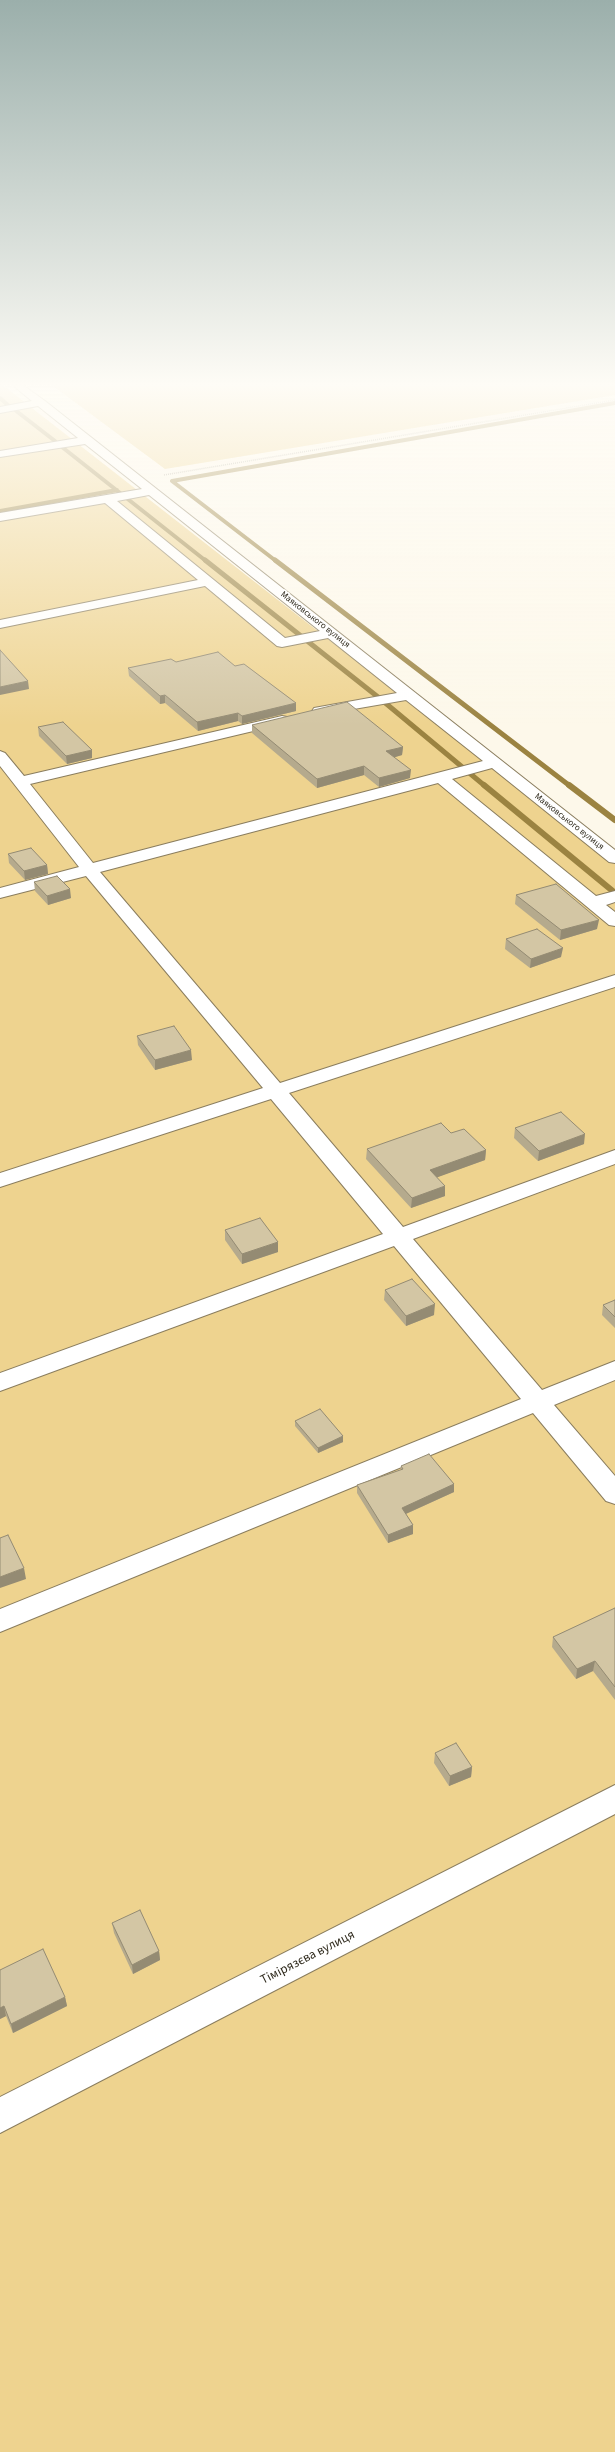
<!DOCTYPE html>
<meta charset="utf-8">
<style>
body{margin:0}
canvas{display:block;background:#fdf8ea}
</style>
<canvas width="615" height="2452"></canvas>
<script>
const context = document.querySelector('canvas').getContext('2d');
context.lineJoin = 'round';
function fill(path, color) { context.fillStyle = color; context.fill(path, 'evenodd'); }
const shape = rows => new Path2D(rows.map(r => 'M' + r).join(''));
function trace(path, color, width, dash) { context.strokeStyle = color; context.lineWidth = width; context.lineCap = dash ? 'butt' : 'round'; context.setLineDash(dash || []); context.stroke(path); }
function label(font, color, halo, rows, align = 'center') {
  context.font = font + ' "Source Sans 3",sans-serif'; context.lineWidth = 3.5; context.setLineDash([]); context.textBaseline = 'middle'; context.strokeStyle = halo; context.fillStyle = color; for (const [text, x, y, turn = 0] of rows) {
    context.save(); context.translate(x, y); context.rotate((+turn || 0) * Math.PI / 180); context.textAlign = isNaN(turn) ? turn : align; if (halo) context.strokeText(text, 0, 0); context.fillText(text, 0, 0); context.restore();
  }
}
fill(shape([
 [0,383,615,863,615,2452,0,2452],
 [49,383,615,383,615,395,165,469]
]), '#eed38f');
trace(shape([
 [0,398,9,406],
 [15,410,55,441],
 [62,447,206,561],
 [0,511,117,490],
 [276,561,172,481,615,403]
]), '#9b8341', 4);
trace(shape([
 [205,560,383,701,485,786],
 [275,560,570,786]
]), '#9b8341', 5);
trace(shape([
 [484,785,615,893],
 [569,785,615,820]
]), '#9b8341', 6);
const minor = shape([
 [10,383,20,383,45,401,615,850,615,863,609,862,492,768,452,779,596,896,615,891,615,902,606,905,615,912,615,926,609,925,438,783,100,872,280,1083,615,975,615,987,289,1093,403,1227,615,1150,615,1164,413,1239,542,1390,615,1361,615,1380,554,1405,615,1476,615,1504,606,1501,533,1413,0,1632,0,1609,521,1399,394,1246,0,1391,0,1373,383,1234,271,1099,0,1187,0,1173,263,1088,86,876,0,898,0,888,79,867,0,766,0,751,5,753,24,776,282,716,287,717,289,720,287,723,30,784,93,863,483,761,406,700,319,715,314,714,312,711,314,708,397,693,328,638,282,647,277,646,205,586,0,628,0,620,198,580,105,503,0,521,0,513,142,489,85,444,0,457,0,451,78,438,38,406,0,413,0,407,32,401,10,383],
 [149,495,320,631,285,638,117,501,149,495],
 [615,1785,615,1814,0,2133,0,2097,615,1785]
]);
trace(minor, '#8a7d5e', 2);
trace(shape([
 [164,475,615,400]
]), '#b3aea0', 1.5, [1, 1]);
fill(minor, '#fff');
fill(shape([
 [176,662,235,666,296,711,242,724,238,721,198,731,165,703,160,704,129,676,128,668],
 [252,725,403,747,402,755,394,757,410,778,379,787,364,775,317,788,252,733],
 [38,727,92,758,67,764,39,736],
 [8,854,47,865,48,874,25,880,9,863],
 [34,882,71,898,48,905,35,891],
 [516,895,597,929,560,940,515,904],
 [506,939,561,957,530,968,505,949],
 [137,1036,192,1060,155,1070,138,1045],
 [515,1128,584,1144,538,1161,514,1138],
 [367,1149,486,1150,485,1160,437,1177,445,1196,411,1208,366,1159],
 [225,1230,278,1252,242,1264,225,1240],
 [385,1290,434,1315,406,1326,384,1300],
 [615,1300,615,1328,602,1315,603,1305],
 [295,1421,343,1436,343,1442,318,1453,295,1426],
 [401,1466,454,1484,454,1492,406,1514,413,1525,413,1534,388,1543,357,1493,357,1485,401,1470],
 [615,1608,615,1700,593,1671,576,1679,552,1647,553,1637],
 [435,1753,472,1767,471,1777,449,1786,434,1763],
 [112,1923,159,1951,160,1960,133,1974,114,1933],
 [0,1970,65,1997,67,2006,13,2033,6,2016,0,2019]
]), '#b5aa8d');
fill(shape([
 [28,681,29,689,0,695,0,687],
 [165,695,165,703,160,704,160,696],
 [296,703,296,711,242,724,242,716],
 [238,713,238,721,198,731,197,722],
 [403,747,402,755,386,760,386,751],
 [92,750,92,758,67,764,66,756],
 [364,766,364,775,317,788,317,779],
 [411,770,410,778,379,787,379,778],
 [47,865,48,874,25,880,24,871],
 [70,889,71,898,48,905,47,896],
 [599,920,597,929,560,940,561,930],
 [563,948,561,957,530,968,531,959],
 [191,1050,192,1060,155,1070,155,1060],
 [585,1134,584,1144,538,1161,539,1151],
 [486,1150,485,1160,430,1180,430,1170],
 [445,1186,445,1196,411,1208,412,1198],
 [278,1242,278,1252,242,1264,242,1254],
 [435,1304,434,1315,406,1326,406,1316],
 [343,1436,343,1442,318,1453,318,1448],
 [454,1484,454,1492,401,1516,402,1508],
 [413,1525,413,1534,388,1543,388,1535],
 [24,1568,26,1579,0,1588,0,1577],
 [595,1661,593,1671,576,1679,577,1669],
 [472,1767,471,1777,449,1786,450,1776],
 [159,1951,160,1960,133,1974,132,1965],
 [65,1997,67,2006,13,2033,11,2024],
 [4,2006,6,2016,0,2019,0,2008]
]), '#948b73');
const building = shape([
 [0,650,28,681,0,687,0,650],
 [218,652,235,666,244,664,296,703,242,716,238,713,197,722,165,695,160,696,128,668,171,659,176,662,218,652],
 [347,702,403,747,386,751,411,770,379,778,364,766,317,779,252,725,347,702],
 [63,722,92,750,66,756,38,727,63,722],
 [31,848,47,865,24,871,8,854,31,848],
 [57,876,70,889,47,896,34,882,57,876],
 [556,884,599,920,561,930,516,895,556,884],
 [537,929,563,948,531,959,506,939,537,929],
 [174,1026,191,1050,155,1060,137,1036,174,1026],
 [561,1112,585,1134,539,1151,515,1128,561,1112],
 [441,1123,451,1133,464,1129,486,1150,430,1170,445,1186,412,1198,367,1149,441,1123],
 [260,1218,278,1242,242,1254,225,1230,260,1218],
 [412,1279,435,1304,406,1316,385,1290,412,1279],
 [615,1300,615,1317,603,1305,615,1300],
 [320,1409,343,1436,318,1448,295,1421,320,1409],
 [429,1454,454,1484,402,1508,413,1525,388,1535,357,1485,403,1469,401,1466,429,1454],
 [8,1535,24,1568,0,1577,0,1538,8,1535],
 [615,1608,615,1687,595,1661,577,1669,553,1637,615,1608],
 [456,1743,472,1767,450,1776,435,1753,456,1743],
 [140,1910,159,1951,132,1965,112,1923,140,1910],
 [43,1949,65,1997,11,2024,4,2006,0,2008,0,1970,43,1949]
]);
fill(building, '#d3c6a4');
trace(building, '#948b73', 1);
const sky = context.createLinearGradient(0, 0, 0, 726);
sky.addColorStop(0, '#9bafab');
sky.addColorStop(0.53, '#fefcf6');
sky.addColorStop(1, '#fefcf600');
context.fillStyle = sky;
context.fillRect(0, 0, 615, 726);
label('9px', '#312c1f', '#fff', [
 ["Маяковського вулиця",315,620,38],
 ["Маяковського вулиця",569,822,38]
]);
label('13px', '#312c1f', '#fff', [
 ["Тімірязєва вулиця",308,1958,-27]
]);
</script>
